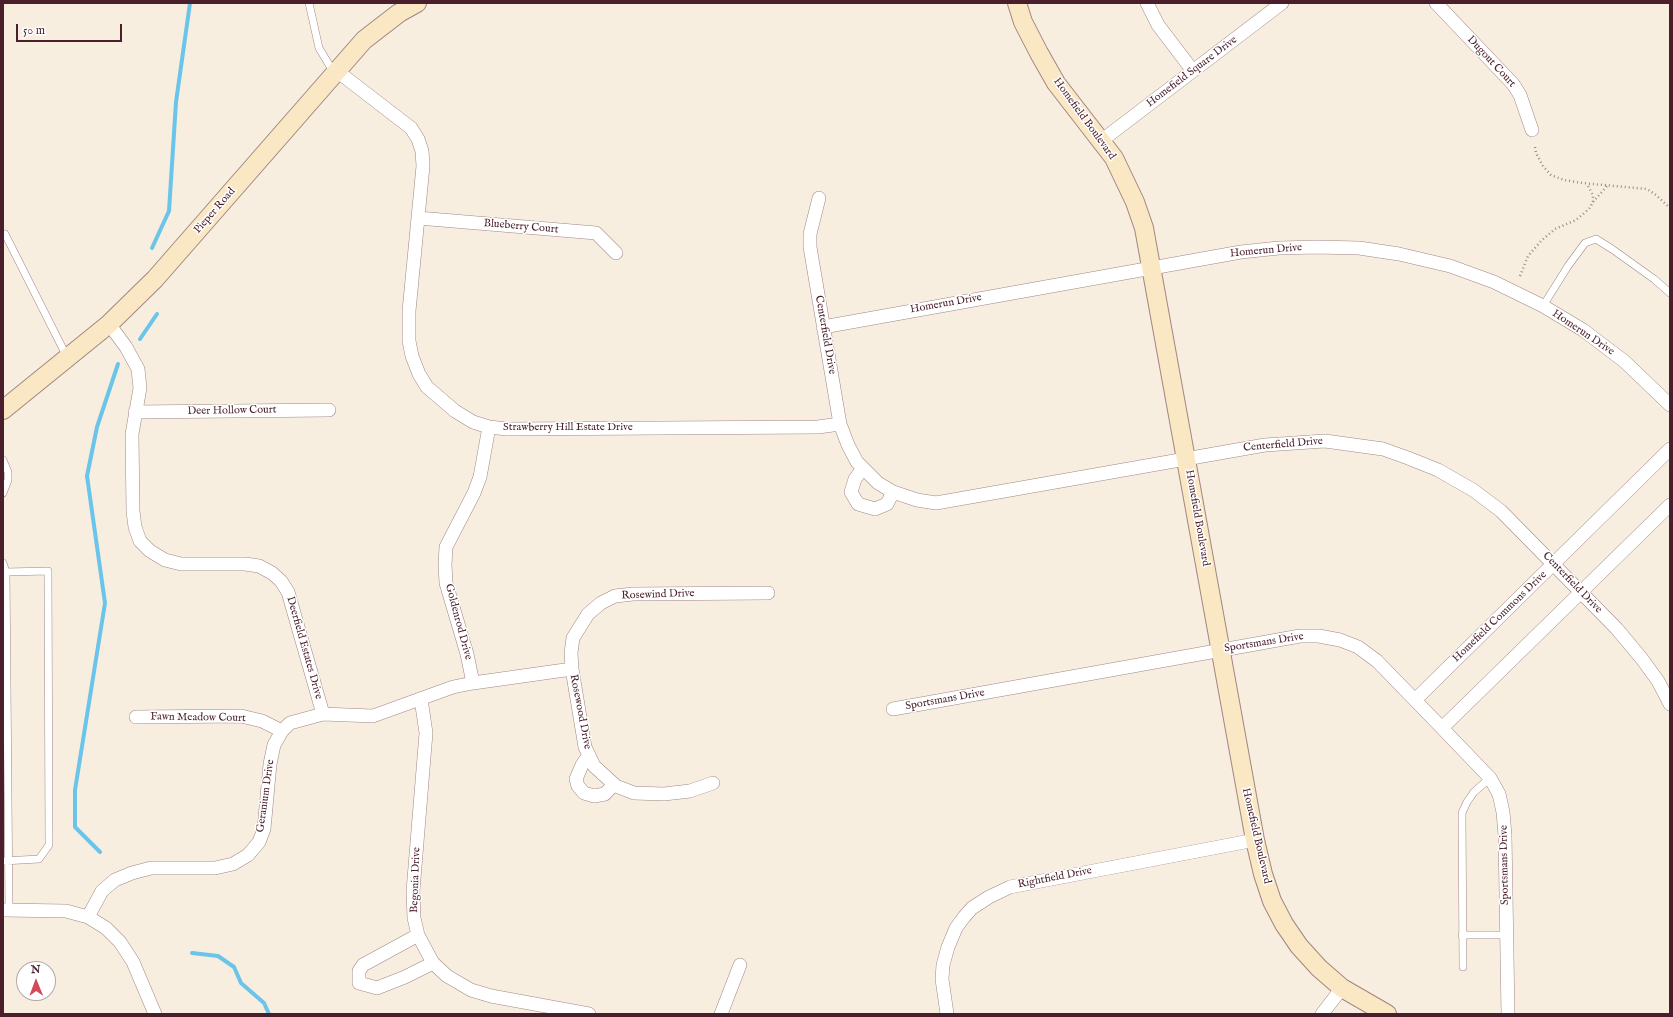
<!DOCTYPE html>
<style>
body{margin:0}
#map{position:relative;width:1673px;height:1017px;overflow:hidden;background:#f8eedf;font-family:"IM FELL English",serif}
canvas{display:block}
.frame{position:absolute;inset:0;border:4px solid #4a1f2b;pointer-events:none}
.north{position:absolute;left:16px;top:961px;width:40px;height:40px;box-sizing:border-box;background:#fff;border:1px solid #b7a5aa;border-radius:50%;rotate:359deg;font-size:11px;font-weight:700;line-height:16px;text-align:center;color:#4a1f2b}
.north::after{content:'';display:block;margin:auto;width:14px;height:18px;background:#d1495b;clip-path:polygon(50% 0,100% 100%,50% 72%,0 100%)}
.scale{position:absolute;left:16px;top:24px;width:106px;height:18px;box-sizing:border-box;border:2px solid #4a1f2b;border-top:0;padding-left:5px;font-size:12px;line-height:14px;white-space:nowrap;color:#4a1f2b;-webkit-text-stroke:3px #fff;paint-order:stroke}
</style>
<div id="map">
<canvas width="1673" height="1017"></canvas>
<div class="frame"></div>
<div class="north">N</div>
<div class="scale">50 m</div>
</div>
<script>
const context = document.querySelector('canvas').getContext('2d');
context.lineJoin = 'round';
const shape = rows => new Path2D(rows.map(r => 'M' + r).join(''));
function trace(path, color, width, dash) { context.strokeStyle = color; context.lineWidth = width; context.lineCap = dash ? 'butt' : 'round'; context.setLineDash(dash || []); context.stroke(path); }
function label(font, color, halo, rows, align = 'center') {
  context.font = font + ' "IM FELL English",serif'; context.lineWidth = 3; context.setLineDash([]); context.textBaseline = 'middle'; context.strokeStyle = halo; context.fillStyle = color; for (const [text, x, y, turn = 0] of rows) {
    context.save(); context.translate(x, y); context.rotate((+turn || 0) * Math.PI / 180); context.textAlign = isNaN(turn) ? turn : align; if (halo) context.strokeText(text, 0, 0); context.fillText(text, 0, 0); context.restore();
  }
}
trace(shape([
 [152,248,169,211,176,102,190,3],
 [140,339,157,314],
 [100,852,75,827,75,790,105,603,87,476,97,427,118,364],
 [192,953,218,956,234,967,241,983,264,1003,269,1014]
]), '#6bc4e9', 4);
const lane = shape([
 [309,3,319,48,334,73],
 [5,234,67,357],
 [1543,306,1568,266,1585,243,1596,239,1612,249,1654,279,1670,293],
 [3,460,8,472,8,480,3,493],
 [3,563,6,572,9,910],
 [3,861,39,859,49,845,48,571,6,572],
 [1462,935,1506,935],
 [1463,967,1462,813,1467,802,1474,792,1490,778]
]);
const street = shape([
 [1147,3,1158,25,1193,71],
 [1436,3,1513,84,1520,95,1532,130],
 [337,71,411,128,418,139,422,151,423,166,409,311,409,341,412,356,419,374,427,387,455,411,473,422,489,427,507,429,818,427,840,424],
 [1101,141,1282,3],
 [819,198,810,234,810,247,840,424,848,445,857,462,878,483,893,492,917,500,936,503,1265,445,1325,441,1383,449,1408,458,1438,470,1473,490,1501,511,1617,629,1642,659,1658,681,1670,704],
 [418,218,596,233,616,253],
 [109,324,126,347,138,369,140,388,132,434,133,511,135,527,140,541,150,551,165,560,181,564,245,564,259,566,272,573,281,581,288,592,323,714],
 [823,327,1241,252,1279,248,1317,247,1359,248,1399,254,1450,266,1494,282,1543,306,1583,330,1624,361,1670,405],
 [135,412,329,410],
 [863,468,855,479,851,492,858,504,875,509,887,504,893,492],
 [473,683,467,654,446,583,445,565,446,547,474,493,480,477,489,427],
 [421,699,426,733,413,891,414,918,418,935,433,963,447,976,471,990,491,996,589,1014],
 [1415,700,1670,449],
 [893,709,1300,636,1319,636,1340,640,1358,647,1377,661,1442,728,1490,778,1499,794,1503,812,1505,835,1508,1014],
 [136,717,241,716,262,721,282,731],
 [1442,728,1670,505],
 [589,755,582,765,576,779,578,786,584,793,594,796,605,794,614,784],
 [713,783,690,791,664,794,634,793,616,786,594,766,585,747,572,669,571,653,573,638,588,614,601,603,615,596,633,594,768,593],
 [3,910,66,911,88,917,106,928,120,942,133,962,155,1014],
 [88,917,102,891,115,880,132,873,151,868,215,868,233,864,248,855,259,842,264,829,270,764,274,745,282,731,290,723,323,714,373,716,453,687,473,683,572,669],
 [418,935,363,965,359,971,359,983,377,988,405,977,433,963],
 [721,1014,740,965],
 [947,1014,942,979,943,965,948,947,956,928,964,917,972,908,989,897,1010,887,1255,840],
 [1322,1014,1342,988]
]);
const secondary = shape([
 [1017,3,1023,22,1039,53,1056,83,1114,158,1135,202,1144,228,1255,840,1263,874,1272,901,1284,924,1299,946,1319,968,1342,988,1387,1014],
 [3,410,109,324,155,279,364,40,399,13,417,3]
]);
trace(lane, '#a18685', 8);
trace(street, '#a18685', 14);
trace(secondary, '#a18685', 20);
trace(shape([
 [1535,147,1536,153,1543,166,1551,175,1564,180,1582,183,1647,189,1656,195,1670,208],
 [1593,202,1607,186],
 [1520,276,1528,256,1541,241,1555,229,1576,220,1589,209,1593,202,1593,195,1587,184]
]), '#a18685', 2.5, [1, 3]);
trace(lane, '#fff', 7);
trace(street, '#fff', 13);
trace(secondary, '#fae7c3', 18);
label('11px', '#4a1f2b', '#fff', [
 ["Dugout Court",1491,62,47],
 ["Homefield Square Drive",1192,72,-37],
 ["Homefield Boulevard",1084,119,54],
 ["Pieper Road",215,211,-49],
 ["Blueberry Court",521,227,5],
 ["Homerun Drive",1266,251,-5],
 ["Homerun Drive",946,304,-10],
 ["Homerun Drive",1583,333,34],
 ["Centerfield Drive",825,335,80],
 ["Deer Hollow Court",232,411,-1],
 ["Strawberry Hill Estate Drive",568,428],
 ["Centerfield Drive",1283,445,-5],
 ["Homefield Boulevard",1197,518,80],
 ["Centerfield Drive",1572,583,46],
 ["Rosewind Drive",658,595,-2],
 ["Homefield Commons Drive",1500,617,-44],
 ["Goldenrod Drive",458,622,75],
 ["Sportsmans Drive",1264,643,-9],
 ["Deerfield Estates Drive",304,648,74],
 ["Sportsmans Drive",945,700,-10],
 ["Rosewood Drive",580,712,79],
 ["Fawn Meadow Court",198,718,1],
 ["Geranium Drive",266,796,-82],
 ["Homefield Boulevard",1256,836,77],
 ["Sportsmans Drive",1505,865,-91],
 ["Rightfield Drive",1055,878,-11],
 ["Begonia Drive",416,880,-88]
]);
</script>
